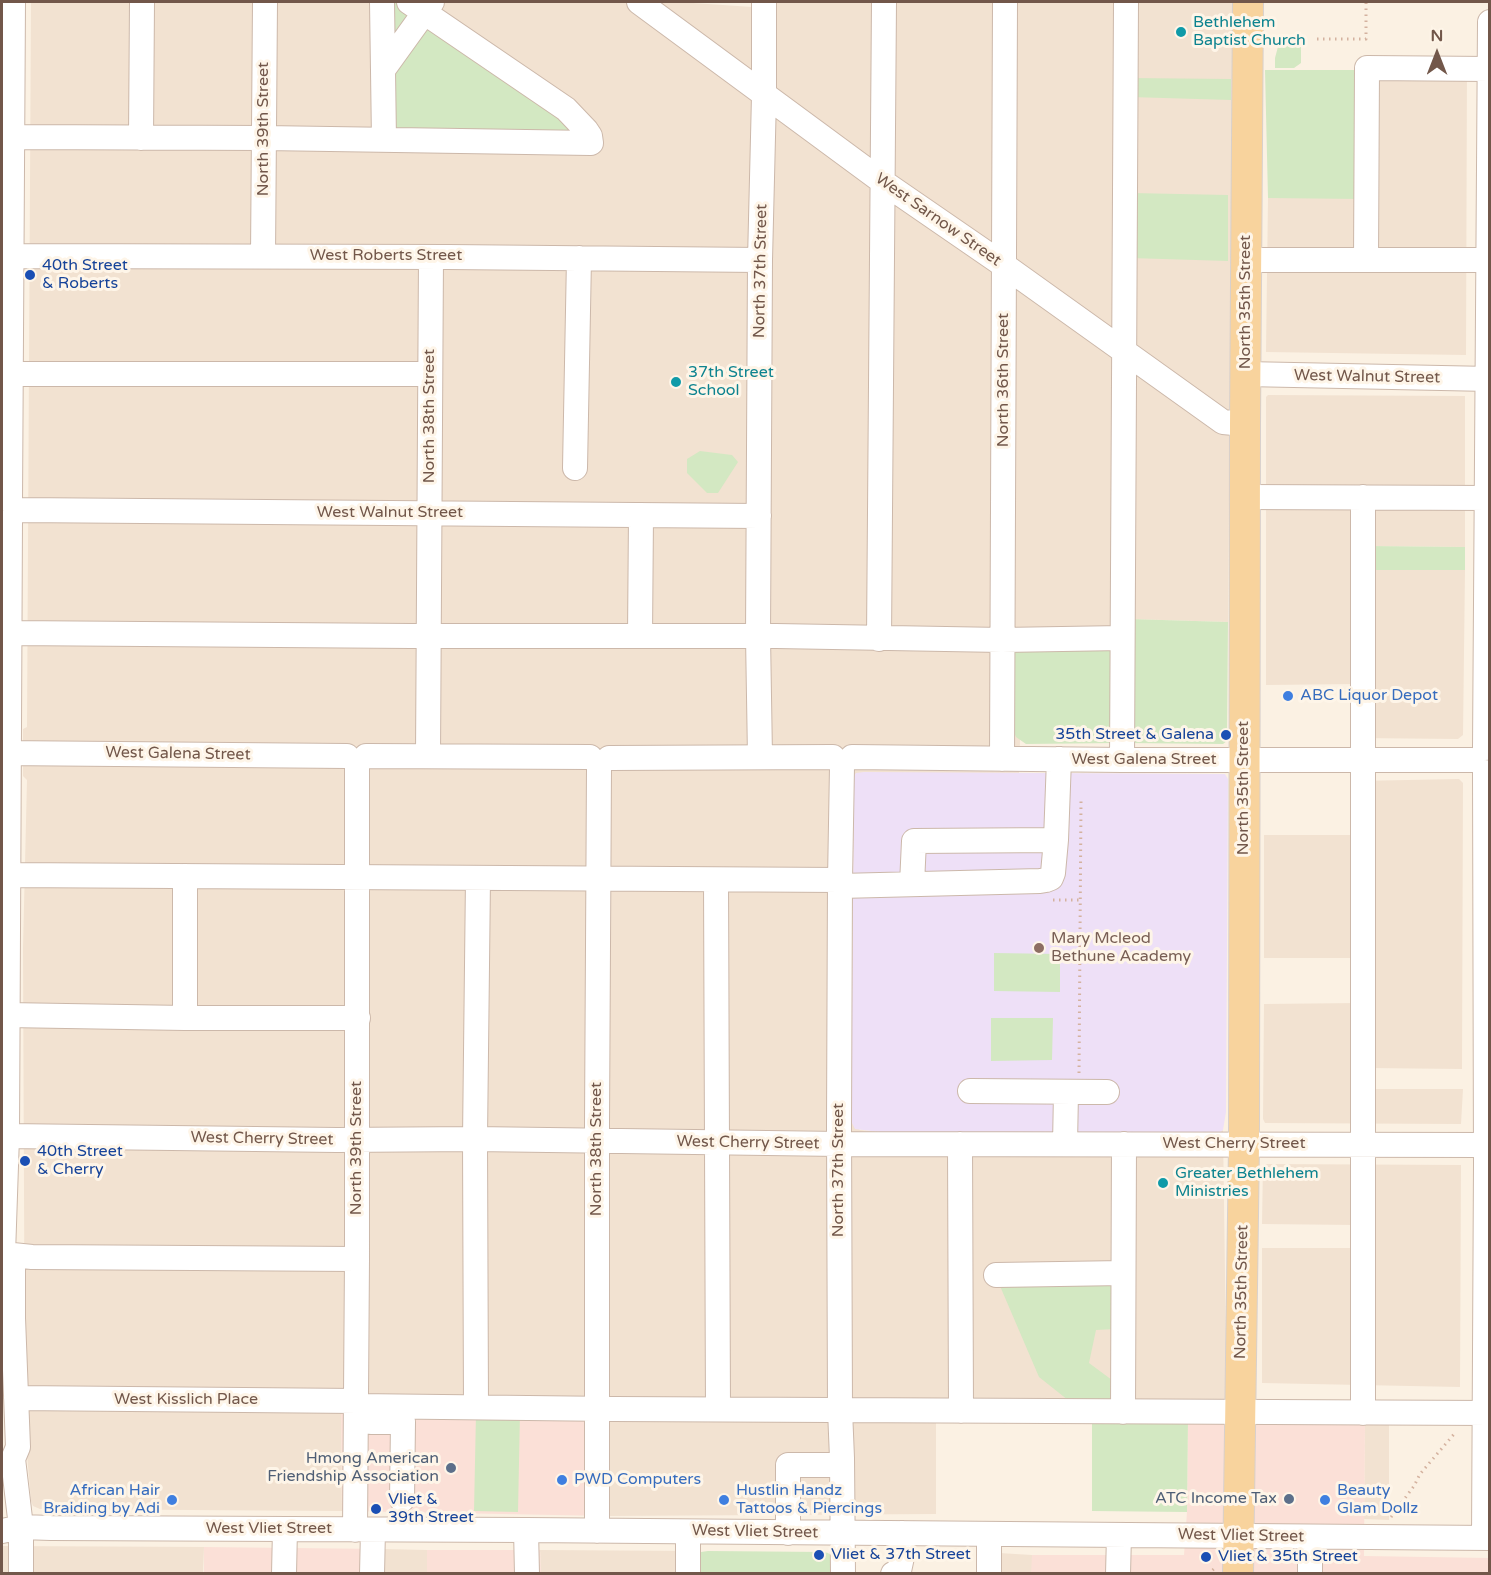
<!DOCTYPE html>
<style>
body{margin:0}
#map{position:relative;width:1491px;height:1575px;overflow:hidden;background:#fbf1e3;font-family:"Varela Round",sans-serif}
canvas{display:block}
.frame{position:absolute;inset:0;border:3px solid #72574a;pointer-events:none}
.north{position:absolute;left:1407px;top:24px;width:60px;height:60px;-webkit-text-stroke:4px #fef5e8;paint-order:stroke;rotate:0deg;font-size:16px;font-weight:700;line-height:24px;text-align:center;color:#72574a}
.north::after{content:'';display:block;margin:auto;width:21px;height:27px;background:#72574a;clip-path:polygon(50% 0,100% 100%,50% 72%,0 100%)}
</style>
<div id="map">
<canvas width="1491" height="1575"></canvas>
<div class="frame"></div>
<div class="north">N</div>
</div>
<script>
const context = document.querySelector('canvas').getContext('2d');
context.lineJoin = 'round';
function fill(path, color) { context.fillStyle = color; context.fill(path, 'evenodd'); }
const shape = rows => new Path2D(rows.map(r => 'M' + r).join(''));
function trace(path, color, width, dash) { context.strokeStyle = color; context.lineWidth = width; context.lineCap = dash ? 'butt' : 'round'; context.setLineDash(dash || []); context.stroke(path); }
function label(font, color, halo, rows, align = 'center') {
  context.font = font + ' "Varela Round",sans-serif'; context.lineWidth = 6; context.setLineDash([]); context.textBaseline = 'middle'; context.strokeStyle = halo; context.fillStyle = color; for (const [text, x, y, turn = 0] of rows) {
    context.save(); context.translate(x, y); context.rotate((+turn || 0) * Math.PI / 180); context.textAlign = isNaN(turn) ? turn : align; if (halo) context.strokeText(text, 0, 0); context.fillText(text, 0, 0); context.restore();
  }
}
fill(shape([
 [31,2,692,2,693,3,752,7,752,2,1233,2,1228,622,1129,619,1129,645,1023,644,1019,773,856,773,854,783,851,1121,860,1130,880,1132,1219,1133,1223,1130,1227,1420,936,1417,936,1514,608,1516,341,1410,342,1511,40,1509,33,1506,31,1501,25,1432,23,948,27,780,23,776,23,729,27,727],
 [1467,60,1466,355,1266,352,1268,198,1360,198,1361,70],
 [1268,395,1465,396,1465,547,1369,546,1369,570,1465,570,1463,735,1458,739,1358,738,1358,684,1266,685,1266,397],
 [1459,779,1463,783,1462,1069,1369,1068,1369,1089,1463,1089,1461,1124,1265,1123,1263,1119,1264,1004,1358,1003,1357,958,1264,958,1264,835,1358,835,1357,781],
 [1263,1164,1461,1165,1460,1387,1262,1383,1262,1248,1356,1248,1356,1225,1262,1224],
 [1365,1420,1389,1421,1389,1520,1364,1519],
 [2,1546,204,1547,203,1573,2,1574],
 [381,1549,427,1550,427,1573,380,1574],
 [540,1550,697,1551,696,1573,541,1573],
 [999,1553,1032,1555,1032,1573,999,1573]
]), '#f2e2d1');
fill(shape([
 [341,1410,608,1413,608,1516,342,1511],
 [1188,1419,1365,1420,1364,1556,1490,1558,1489,1574,1031,1574,1032,1555,1184,1555,1187,1512],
 [204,1547,381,1549,380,1573,204,1574],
 [427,1550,540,1550,541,1573,427,1573]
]), '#fbe0d7');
fill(shape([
 [864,772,1225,774,1228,779,1226,1112,1223,1130,1219,1133,880,1132,855,1129,851,1121,854,783,854,776,856,773]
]), '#eee0f7');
fill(shape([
 [389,2,402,2,576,125,578,135,392,133],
 [1292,37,1301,44,1301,63,1294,68,1275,68,1275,58,1279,43,1284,38],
 [1265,70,1361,70,1360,199,1268,198],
 [1131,78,1231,79,1231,100,1130,97],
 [1131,193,1228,195,1228,261,1130,258],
 [700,451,732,455,738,462,718,493,707,493,687,473,687,459],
 [1369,546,1465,547,1465,570,1369,570],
 [1129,619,1228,622,1227,741,1223,744,1127,743],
 [1014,644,1118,645,1117,743,1026,744,1016,737,1014,732],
 [994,953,1060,954,1060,992,994,991],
 [991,1018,1053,1018,1052,1060,991,1061],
 [1119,1278,1116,1329,1096,1330,1089,1363,1116,1383,1115,1399,1073,1404,1039,1377,1000,1286],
 [476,1413,520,1413,518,1512,474,1511],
 [1092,1418,1188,1419,1187,1512,1092,1511],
 [708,1551,824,1552,828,1553,832,1556,834,1573,696,1574,697,1555,701,1552]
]), '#d3e8c2');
const minor = shape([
 [382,2,384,140],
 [639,2,883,182,1005,266,1223,422,1245,424],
 [383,70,432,2],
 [13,137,265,138,591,143,590,136,586,130,566,109,409,2],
 [141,138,142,2],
 [12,256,448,257,760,260],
 [263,256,265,2],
 [1246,260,1490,260],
 [1366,260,1367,68,1489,69],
 [11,374,430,374],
 [1245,374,1490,379],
 [575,468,579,258],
 [1245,497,1490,498],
 [10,500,13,2],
 [20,510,759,516],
 [10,520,7,1136,3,1254,13,1265,13,1318,18,1447,13,1459,21,1527,21,1574],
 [10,633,412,636,776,636,1002,640,1122,638],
 [640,636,641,515],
 [879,639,884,2],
 [1485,748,1490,22],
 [2,753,347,756],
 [366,756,590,757],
 [428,756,431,257],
 [760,757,758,636,760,260,764,96,764,2],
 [852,757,1122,760,1472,760],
 [609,758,833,757],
 [1002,759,1005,2],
 [1122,760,1126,2],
 [842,767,840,880,839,1125,840,1410,842,1458,843,1574],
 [8,875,840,880],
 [185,876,185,1018],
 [716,880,718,1409],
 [912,884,914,841,1056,840],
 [840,886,1040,881,1046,880,1051,878,1053,873,1056,840,1059,759],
 [7,1015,185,1018,358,1018],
 [970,1091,1107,1092],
 [7,1136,337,1140,475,1139,840,1144,1490,1145],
 [960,1144,961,1411],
 [1065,1144,1066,1093],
 [3,1254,32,1257,357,1259],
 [996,1275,1123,1273],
 [16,1398,357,1401],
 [357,1406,613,1409,1490,1413],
 [476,1407,475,1139,478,878],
 [1123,1412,1124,1144],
 [1363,1413,1363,497],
 [371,1422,403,1422,402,1500],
 [355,1530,357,1259,357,766],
 [526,1530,527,1574],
 [2,1531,21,1527,51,1528,526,1530,1490,1538],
 [597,1531,597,1124,599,767],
 [788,1533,788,1465,842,1465],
 [1484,1538,1486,1164,1485,772],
 [284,1574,285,1529],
 [372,1574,373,1530],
 [688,1574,688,1532],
 [893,1574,899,1571,902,1557,902,1533],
 [989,1574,989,1534],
 [1118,1574,1119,1535],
 [1310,1574,1310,1537]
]);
const major = shape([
 [1238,1574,1244,1144,1245,424,1248,2]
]);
trace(minor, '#ccb8aa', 26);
trace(major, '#d8d0cc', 32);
trace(shape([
 [1317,39,1366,39,1366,2],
 [1053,900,1080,900],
 [1079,1073,1081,801],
 [1391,1517,1414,1486,1420,1474,1455,1433],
 [1208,1574,1215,1568]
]), '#d4b29f', 3, [1.5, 4.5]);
trace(minor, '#fff', 24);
trace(major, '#f8d39d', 30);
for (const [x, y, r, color] of [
 [1181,32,6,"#0f9aa8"],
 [30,275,6,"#1a4fb4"],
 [676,382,6,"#0f9aa8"],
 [1288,696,6,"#3f7fe0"],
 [1226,735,6,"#1a4fb4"],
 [1039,948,6,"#8d6e63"],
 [25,1161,6,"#1a4fb4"],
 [1163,1183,6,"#0f9aa8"],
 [451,1468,6,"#5c6f8a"],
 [562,1480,6,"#3f7fe0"],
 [1289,1499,6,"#5c6f8a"],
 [172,1500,6,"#3f7fe0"],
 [724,1500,6,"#3f7fe0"],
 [1325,1500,6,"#3f7fe0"],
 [376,1509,6,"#1a4fb4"],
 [819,1555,6,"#1a4fb4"],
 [1206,1557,6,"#1a4fb4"]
]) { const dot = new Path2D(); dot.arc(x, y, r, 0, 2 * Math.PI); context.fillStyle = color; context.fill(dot); trace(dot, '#fef5e8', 2); }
label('16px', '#0d838f', '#fef5e8', [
 ["Bethlehem",1193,23],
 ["Baptist Church",1193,41],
 ["37th Street",688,373],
 ["School",688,391],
 ["Greater Bethlehem",1175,1174],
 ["Ministries",1175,1192]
], 'left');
label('16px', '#72574a', '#fef5e8', [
 ["North 39th Street",264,129,-90],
 ["West Sarnow Street",938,220,35],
 ["West Roberts Street",386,256],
 ["North 37th Street",761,271,-89],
 ["North 35th Street",1246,302,-90],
 ["West Walnut Street",1367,377,1],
 ["North 36th Street",1004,380,-90],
 ["North 38th Street",430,416,-90],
 ["West Walnut Street",390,513],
 ["West Galena Street",178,754,1],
 ["West Galena Street",1144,760],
 ["North 35th Street",1244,788,-90],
 ["West Cherry Street",262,1139,1],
 ["West Cherry Street",748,1143,1],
 ["West Cherry Street",1234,1144],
 ["North 39th Street",357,1148,-90],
 ["North 38th Street",597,1149,-90],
 ["North 37th Street",839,1170,-90],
 ["North 35th Street",1242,1292,-89],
 ["West Kisslich Place",186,1400],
 ["West Vliet Street",269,1529],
 ["West Vliet Street",755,1532,1],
 ["West Vliet Street",1241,1536,1]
]);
label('16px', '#164399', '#fef5e8', [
 ["40th Street",42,266],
 ["& Roberts",42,284],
 ["35th Street & Galena",1214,735,"right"],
 ["40th Street",37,1152],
 ["& Cherry",37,1170],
 ["Vliet &",388,1500],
 ["39th Street",388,1518],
 ["Vliet & 37th Street",831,1555],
 ["Vliet & 35th Street",1218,1557]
], 'left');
label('16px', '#366cbe', '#fef5e8', [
 ["ABC Liquor Depot",1300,696],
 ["PWD Computers",574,1480],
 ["African Hair",160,1491,"right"],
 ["Braiding by Adi",160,1509,"right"],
 ["Hustlin Handz",736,1491],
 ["Tattoos & Piercings",736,1509],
 ["Beauty",1337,1491],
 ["Glam Dollz",1337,1509]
], 'left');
label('16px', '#785e54', '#fef5e8', [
 ["Mary Mcleod",1051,939],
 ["Bethune Academy",1051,957]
], 'left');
label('16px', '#4e5e75', '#fef5e8', [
 ["Hmong American",439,1459],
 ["Friendship Association",439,1477],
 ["ATC Income Tax",1277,1499]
], 'right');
</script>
